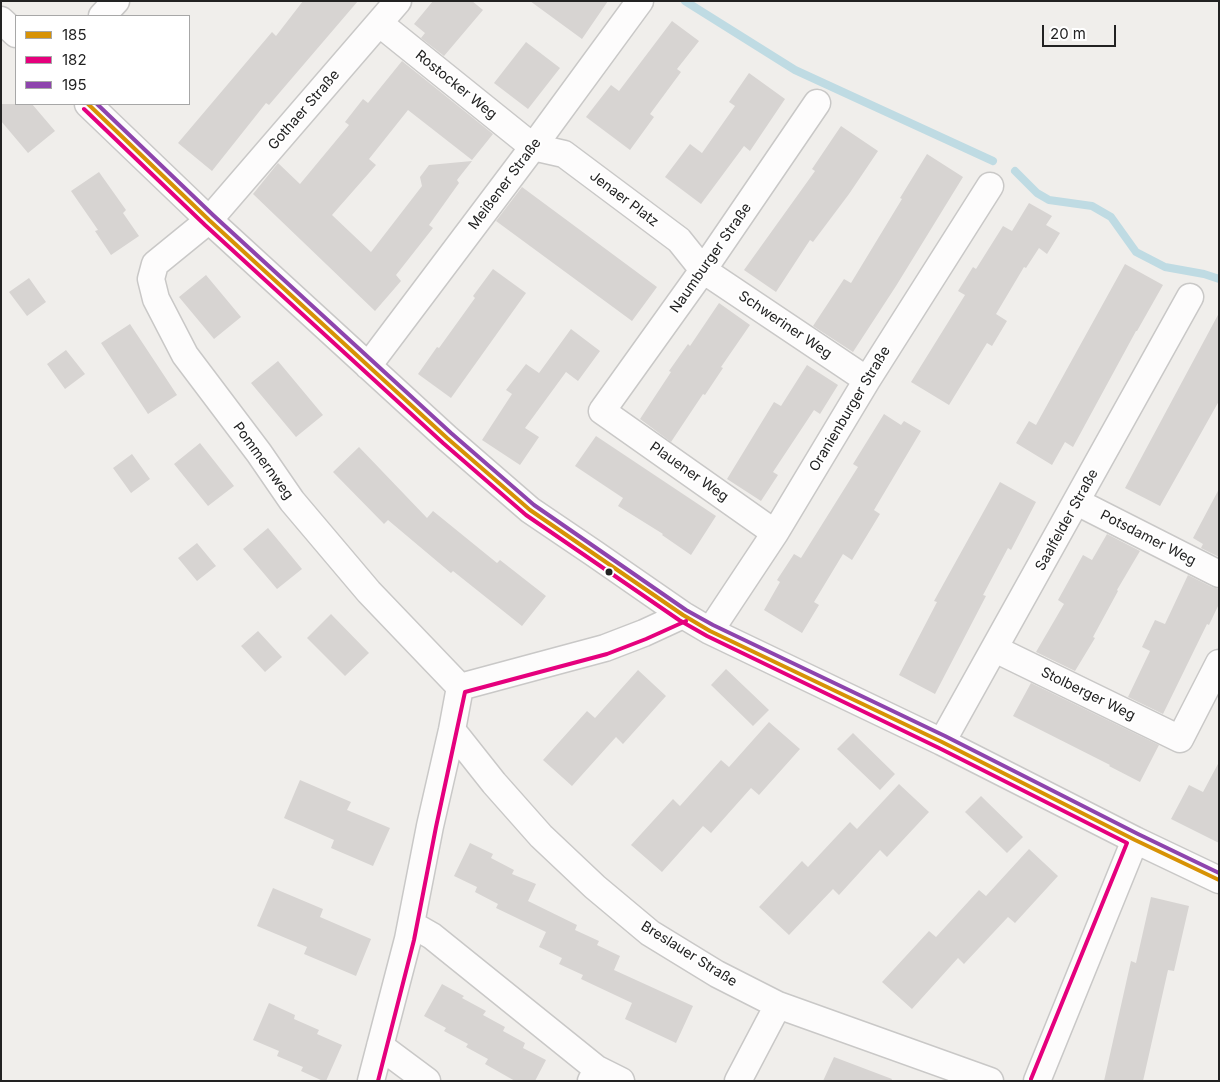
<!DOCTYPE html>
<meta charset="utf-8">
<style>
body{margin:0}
#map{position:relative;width:1220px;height:1082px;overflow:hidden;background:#f0eeeb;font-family:Inter,sans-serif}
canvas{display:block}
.frame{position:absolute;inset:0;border:2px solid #222;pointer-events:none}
.legend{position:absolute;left:15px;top:15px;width:175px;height:90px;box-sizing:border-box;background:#fff;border:1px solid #a7a7a7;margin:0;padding:6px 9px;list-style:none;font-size:15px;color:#222}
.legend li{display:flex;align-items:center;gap:10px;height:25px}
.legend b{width:25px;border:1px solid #a7a7a7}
.scale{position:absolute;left:1042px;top:25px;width:74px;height:22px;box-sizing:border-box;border:2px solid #222;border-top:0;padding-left:6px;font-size:15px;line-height:18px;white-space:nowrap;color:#222;-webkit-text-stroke:4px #fff;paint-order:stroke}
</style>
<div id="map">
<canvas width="1220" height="1082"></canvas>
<div class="frame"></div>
<ul class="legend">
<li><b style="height:6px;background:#d79205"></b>185</li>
<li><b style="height:6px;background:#e5007d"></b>182</li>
<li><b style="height:6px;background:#8e44ad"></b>195</li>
</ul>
<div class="scale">20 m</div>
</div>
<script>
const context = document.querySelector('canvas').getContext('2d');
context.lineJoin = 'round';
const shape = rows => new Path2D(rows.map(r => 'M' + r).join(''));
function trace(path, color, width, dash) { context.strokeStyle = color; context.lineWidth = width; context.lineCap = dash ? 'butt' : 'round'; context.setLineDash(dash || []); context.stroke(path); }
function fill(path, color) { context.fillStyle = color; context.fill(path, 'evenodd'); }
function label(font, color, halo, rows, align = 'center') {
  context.font = font + ' Inter,sans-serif'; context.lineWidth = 4; context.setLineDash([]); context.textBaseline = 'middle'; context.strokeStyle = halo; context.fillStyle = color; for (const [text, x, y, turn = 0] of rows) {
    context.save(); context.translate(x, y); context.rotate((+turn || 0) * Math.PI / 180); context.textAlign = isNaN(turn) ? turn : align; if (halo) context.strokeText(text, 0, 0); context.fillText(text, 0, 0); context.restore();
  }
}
trace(shape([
 [685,1,795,70,993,161],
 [1015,171,1037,193,1049,200,1092,206,1111,217,1136,252,1165,267,1204,274,1219,279]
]), '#bfdbe3', 8);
fill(shape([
 [303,1,358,1,269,105,266,103,212,171,178,143,272,32,276,36],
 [433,1,472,1,483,10,444,56,421,38,425,33,414,24],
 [530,1,608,1,582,39],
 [672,21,699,41,677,69,681,72,650,114,654,117,630,150,586,117,611,85,619,91],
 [526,42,560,68,528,109,494,83],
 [402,61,493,134,472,160,408,110,369,159,376,165,332,215,371,252,422,186,420,177,429,165,472,161,457,180,459,183,429,225,433,228,396,275,401,281,375,311,253,194,278,163,300,184,349,125,345,122,363,99,368,103],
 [749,73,785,99,750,151,744,146,701,204,665,177,690,144,702,153,735,106,729,102],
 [1,104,32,104,55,131,28,153,1,121],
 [841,126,878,151,849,194,813,242,810,240,776,292,744,270,815,171,812,169],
 [927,154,963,177,896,286,853,352,813,326,844,279,851,283,902,199,900,198],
 [99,172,126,210,123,213,139,236,111,255,95,231,98,230,71,191],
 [522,187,657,287,632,321,496,221],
 [1029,203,1052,216,1046,225,1060,233,1047,254,1039,248,1026,268,1024,267,996,314,1007,321,992,346,987,343,949,405,911,382,965,295,958,291,973,267,976,269,1003,226,1012,231],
 [1125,264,1163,285,1137,331,1136,331,1073,447,1065,442,1052,465,1016,443,1029,421,1036,425],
 [493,269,526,293,451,398,418,374,437,347,439,348,475,298,473,296],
 [206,275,241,317,214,339,179,297],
 [29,278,46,302,27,316,9,292],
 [719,303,750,325,721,367,723,368,705,395,703,394,671,442,640,419,671,372,669,371,688,344,690,346],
 [1219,313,1219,401,1160,506,1125,488],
 [130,324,177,395,148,414,101,343],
 [571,329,600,351,578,381,566,372,525,428,539,437,520,465,482,440,512,394,506,390,526,364,539,373],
 [66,350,85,374,65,389,47,364],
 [278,361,323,415,296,437,251,383],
 [807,365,838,385,820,414,814,410,773,472,778,475,761,501,727,479,774,402,781,406],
 [884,414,901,425,904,421,921,431,874,510,880,514,852,560,843,554,814,602,819,605,802,633,764,610,780,582,777,580,794,554,801,558,858,467,853,464],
 [596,436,716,516,691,555,662,535,663,534,618,506,623,498,575,466],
 [200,443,234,486,208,506,174,464],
 [359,447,427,518,433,511,497,563,500,560,546,596,522,626,453,571,451,573,388,520,384,524,333,472],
 [132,454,150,479,131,493,113,468],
 [1000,482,1036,502,1011,550,1008,548,983,595,986,596,935,694,899,675,937,602,934,601],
 [1219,489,1219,557,1201,548,1203,544,1193,538],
 [268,528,302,569,277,589,243,549],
 [1107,534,1140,551,1117,590,1118,591,1093,637,1095,638,1075,671,1036,652,1064,604,1058,600,1083,555,1092,560],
 [197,543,216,566,197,581,178,558],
 [1188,575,1212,587,1219,589,1219,604,1209,625,1207,624,1163,714,1128,697,1150,651,1142,647,1155,620,1165,624],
 [331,614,369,653,345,676,307,638],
 [258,631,282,657,265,672,241,646],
 [726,669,769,710,753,726,711,685],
 [638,670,666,696,623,744,616,737,572,786,543,760,587,711,595,718],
 [1031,683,1159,745,1140,782,1109,766,1110,765,1013,716],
 [769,722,800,749,759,795,751,788,711,833,703,826,662,872,631,845,673,799,680,806,721,760,729,767],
 [853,733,895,774,880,790,837,749],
 [1219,762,1219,843,1171,819,1189,785,1203,792],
 [300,780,351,802,347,810,390,828,373,866,331,848,334,840,284,818],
 [899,784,929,812,887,857,880,850,839,895,833,889,789,935,759,907,802,861,808,867,850,822,857,829],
 [981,796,1023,837,1007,853,965,812],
 [470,843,493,854,491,858,514,870,512,874,536,884,528,901,577,925,575,930,599,941,597,945,620,956,614,970,693,1006,676,1043,625,1019,632,1003,581,979,583,975,559,964,562,958,539,947,546,932,496,908,498,904,475,892,477,887,454,876],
 [1029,849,1058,876,1015,923,1008,917,964,964,958,958,912,1009,882,982,929,931,936,937,979,890,986,896],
 [273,888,323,909,320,917,371,939,356,976,304,954,307,947,257,926],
 [1151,897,1189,906,1174,971,1168,970,1143,1081,1104,1081,1131,961,1136,963],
 [442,984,464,996,462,998,486,1011,483,1015,505,1027,503,1031,525,1043,523,1048,546,1060,535,1081,515,1081,485,1064,488,1059,466,1047,468,1044,444,1031,446,1028,424,1016],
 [269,1003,295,1015,294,1019,319,1030,317,1034,342,1045,326,1081,323,1081,301,1071,303,1067,277,1056,279,1051,253,1040],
 [834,1057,892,1079,891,1081,823,1081]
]), '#d7d4d2');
const minor = shape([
 [398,1,209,220,155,264,151,279,156,299,185,355,259,453,292,501,369,592,460,687],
 [102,16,116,1],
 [1,20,16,34],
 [379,23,533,147,564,154,679,240,703,270,867,380],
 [88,104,209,220,447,438,530,510,595,554,683,615,710,631,942,742,1135,840,1219,880],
 [368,366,533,147,640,1],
 [1077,502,1219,574],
 [775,533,602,411,703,270,817,103],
 [710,631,775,533,867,380,990,186],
 [995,649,1180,739,1219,663],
 [452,730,494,783,541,836,595,887,650,933,717,974,778,1005,990,1081],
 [942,742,1190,297],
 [411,924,432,936,597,1069],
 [380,1046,427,1081],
 [371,1081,408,939,430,826,452,730,460,687,605,648,644,633,683,615],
 [591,1081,597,1069,621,1081],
 [738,1081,778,1005],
 [1037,1081,1135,840]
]);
trace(minor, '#c9c8c7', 29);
trace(minor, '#fdfcfc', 26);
trace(shape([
 [88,104,209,220,447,438,530,510,683,615,710,631,942,742,1135,840,1219,880]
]), '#d79205', 4);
trace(shape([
 [84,109,205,225,443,443,526,515,679,620,707,636,939,748,1127,843,1031,1079],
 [378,1081,414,940,436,827,465,692,607,654,646,639,686,621]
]), '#e5007d', 4);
trace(shape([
 [97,104,213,215,451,433,534,505,686,610,713,625,945,736,1138,834,1219,873]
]), '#8e44ad', 4);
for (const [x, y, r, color] of [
 [609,572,4.5,"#222"]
]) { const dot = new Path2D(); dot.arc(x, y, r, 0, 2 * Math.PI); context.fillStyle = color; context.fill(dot); trace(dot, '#fff', 2); }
label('14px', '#222', '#fff', [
 ["Rostocker Weg",456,85,39],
 ["Gothaer Straße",304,110,-49],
 ["Meißener Straße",505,184,-53],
 ["Jenaer Platz",624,199,37],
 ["Naumburger Straße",711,258,-55],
 ["Schweriner Weg",785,325,34],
 ["Oranienburger Straße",850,409,-59],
 ["Pommernweg",263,461,54],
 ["Plauener Weg",689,472,35],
 ["Saalfelder Straße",1067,520,-61],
 ["Potsdamer Weg",1148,538,27],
 ["Stolberger Weg",1088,694,26],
 ["Breslauer Straße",689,954,32]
]);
</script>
